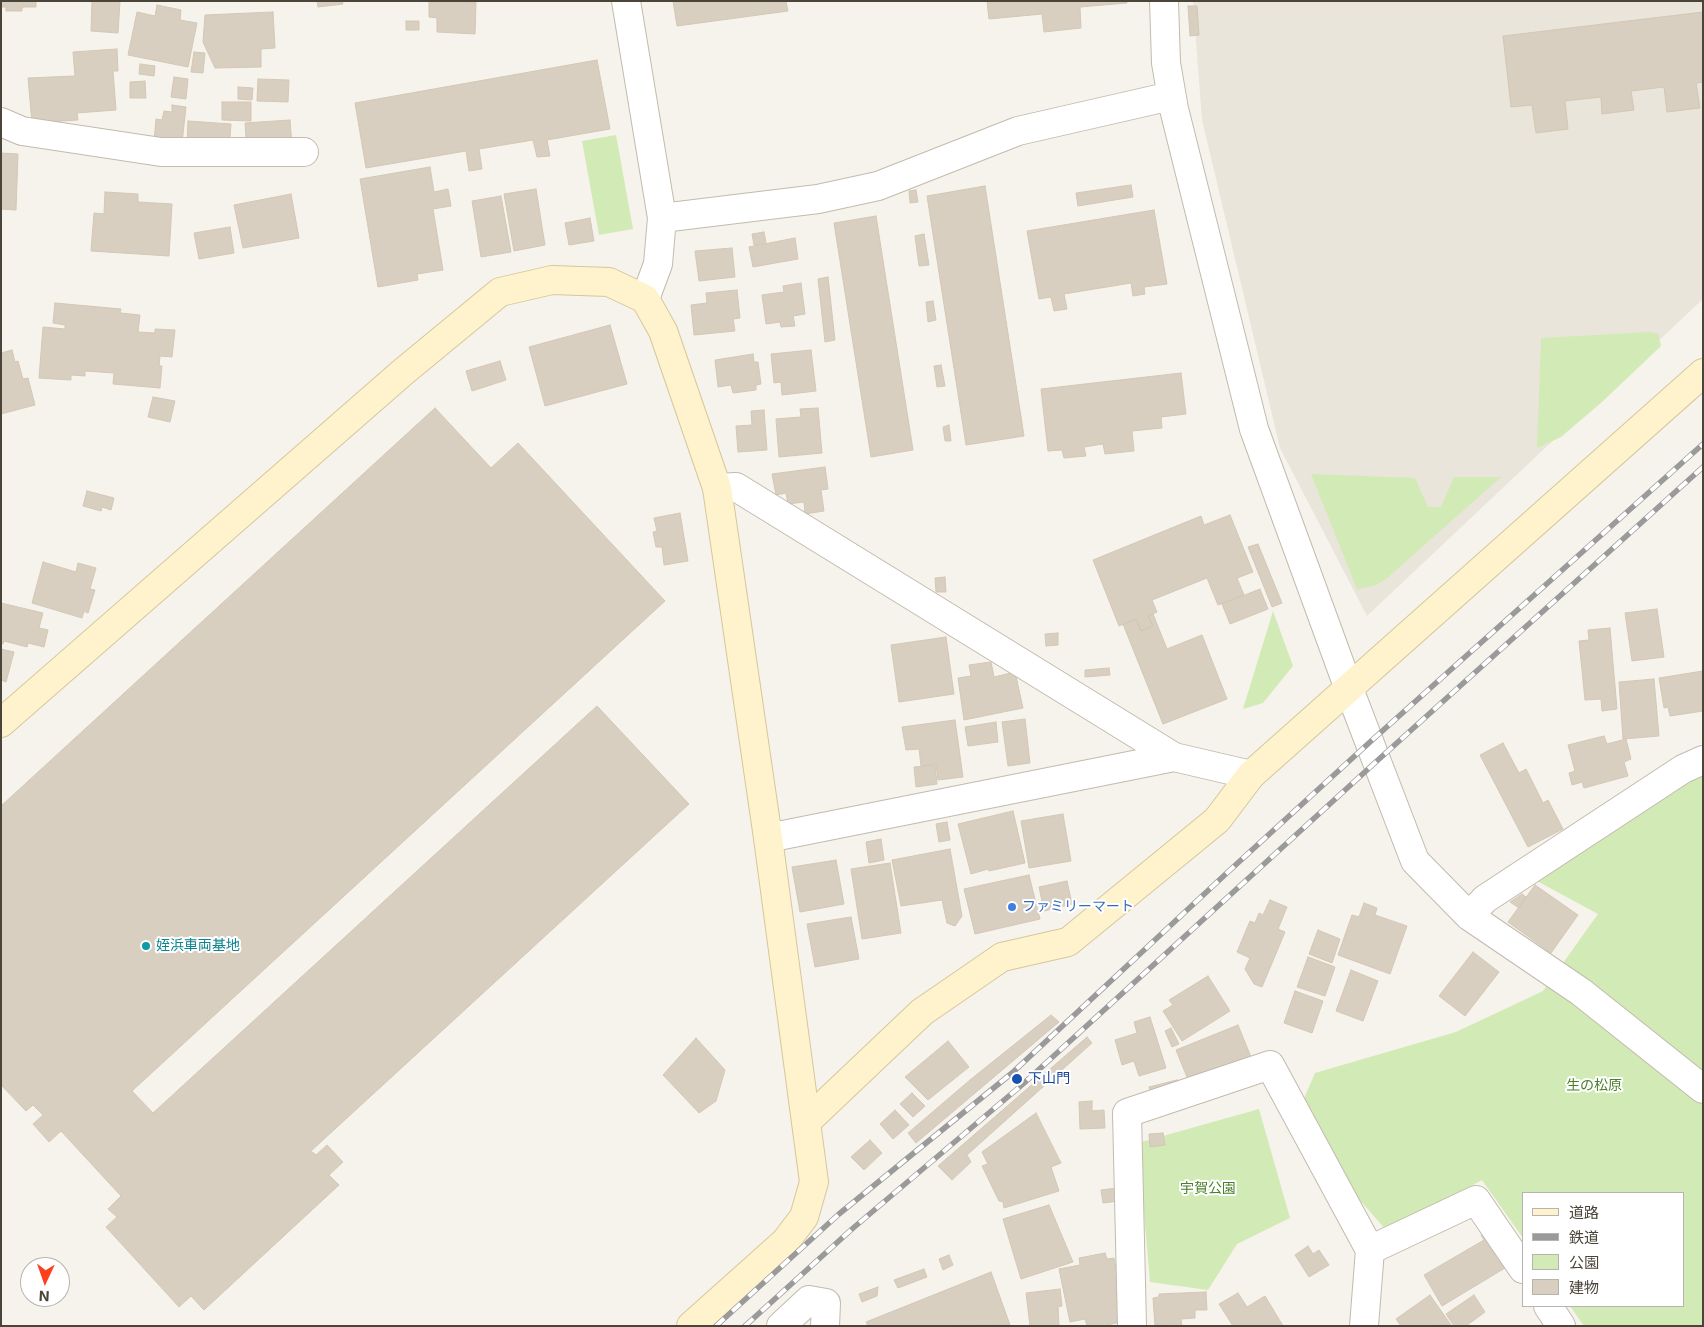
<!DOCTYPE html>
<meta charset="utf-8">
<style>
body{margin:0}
#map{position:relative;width:1704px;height:1327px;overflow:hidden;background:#f6f3ec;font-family:Inter,"Noto Sans JP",sans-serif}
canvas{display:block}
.frame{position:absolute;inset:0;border:2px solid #4b4439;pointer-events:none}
.legend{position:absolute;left:1522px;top:1192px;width:162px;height:115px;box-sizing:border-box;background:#fff;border:1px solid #b7b4b0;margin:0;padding:6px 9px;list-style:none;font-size:15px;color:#4b4439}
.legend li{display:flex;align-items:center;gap:10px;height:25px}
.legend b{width:25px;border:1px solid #b7b4b0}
.north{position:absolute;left:20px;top:1257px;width:50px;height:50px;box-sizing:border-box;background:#fff;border:1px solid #b7b4b0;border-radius:50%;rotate:183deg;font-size:14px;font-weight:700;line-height:20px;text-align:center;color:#4b4439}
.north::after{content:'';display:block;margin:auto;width:18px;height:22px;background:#fc3f1d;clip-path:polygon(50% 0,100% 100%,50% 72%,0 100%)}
</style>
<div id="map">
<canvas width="1704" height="1327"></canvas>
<div class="frame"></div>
<ul class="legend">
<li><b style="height:6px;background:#fff3cd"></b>道路</li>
<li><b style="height:6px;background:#9a9a9a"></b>鉄道</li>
<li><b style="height:14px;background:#d2eab5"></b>公園</li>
<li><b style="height:14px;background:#d8cfc1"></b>建物</li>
</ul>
<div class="north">N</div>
</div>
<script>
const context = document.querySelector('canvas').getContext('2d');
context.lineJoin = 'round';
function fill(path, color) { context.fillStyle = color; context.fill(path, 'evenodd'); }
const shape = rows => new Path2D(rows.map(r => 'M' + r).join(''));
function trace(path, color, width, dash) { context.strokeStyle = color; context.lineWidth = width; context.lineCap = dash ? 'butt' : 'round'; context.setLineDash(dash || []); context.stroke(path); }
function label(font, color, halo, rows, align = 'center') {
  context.font = font + ' Inter,"Noto Sans JP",sans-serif'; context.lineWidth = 4; context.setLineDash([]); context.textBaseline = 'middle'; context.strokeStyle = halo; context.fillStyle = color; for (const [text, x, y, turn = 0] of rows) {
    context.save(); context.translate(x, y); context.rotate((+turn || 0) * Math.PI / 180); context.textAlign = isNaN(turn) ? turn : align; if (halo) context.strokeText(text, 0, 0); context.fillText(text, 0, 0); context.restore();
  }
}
fill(shape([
 [1193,1,1703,1,1703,299,1367,616,1280,448,1202,120]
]), '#eae5da');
fill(shape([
 [616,135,633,229,599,235,582,141],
 [1649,332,1658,333,1661,346,1602,402,1561,437,1537,448,1541,338],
 [1311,474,1415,478,1428,507,1441,507,1454,477,1501,477,1386,579,1374,586,1357,589],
 [1273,611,1293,666,1263,703,1243,709],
 [1703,774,1703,1326,1584,1326,1570,1306,1683,1306,1683,1193,1523,1193,1523,1238,1482,1180,1387,1231,1293,1124,1315,1073,1456,1032,1543,991,1598,914,1537,881,1680,784],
 [1259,1109,1290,1218,1237,1244,1208,1290,1150,1282,1138,1143]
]), '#d2eab5');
const building = shape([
 [1,1,36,1,36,7,22,7,22,11,6,11,6,7,1,7,1,1],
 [92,1,120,1,118,33,91,31,92,1],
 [317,1,342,1,343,4,318,7,317,1],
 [429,1,476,2,475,34,437,32,437,18,429,17,429,1],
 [673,1,786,1,788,11,677,26,673,1],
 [987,1,1127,1,1127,3,1080,7,1081,28,1044,32,1042,14,989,19,987,1],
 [157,5,181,10,180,20,197,23,188,67,128,55,137,12,155,16,157,5],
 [1188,6,1197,6,1199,35,1190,36,1188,6],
 [273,12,275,48,261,49,261,67,215,68,203,42,205,15,273,12],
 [1703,12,1703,82,1696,83,1700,108,1667,112,1664,87,1631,91,1634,110,1602,114,1601,97,1565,101,1568,129,1536,133,1532,105,1511,107,1503,36,1703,12],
 [406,21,419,21,419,30,406,30,406,21],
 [117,49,118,71,113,71,116,110,77,113,78,120,32,123,28,78,75,76,73,52,117,49],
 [194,52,205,53,203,73,191,72,194,52],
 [597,60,610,129,547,140,550,156,537,157,533,140,479,149,482,169,469,171,466,151,366,168,355,103,597,60],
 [140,64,155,66,154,76,139,74,140,64],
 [174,77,188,79,186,99,171,97,174,77],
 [258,79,289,80,288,102,257,101,258,79],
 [145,81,146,98,130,98,130,82,145,81],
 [238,87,253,88,252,100,238,99,238,87],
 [222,102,251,102,251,121,222,120,222,102],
 [172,105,186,107,182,143,154,141,156,119,162,120,164,111,172,112,172,105],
 [290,120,292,146,247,152,245,123,290,120],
 [188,121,231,124,229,150,187,147,188,121],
 [1,153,18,154,16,210,1,209,1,153],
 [430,167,434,192,448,189,451,206,433,209,443,270,417,274,418,280,378,287,360,179,430,167],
 [1131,185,1133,197,1078,206,1076,193,1131,185],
 [985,186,1024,436,966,445,927,196,985,186],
 [536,189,545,245,514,251,504,194,536,189],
 [916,190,918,202,910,203,909,191,916,190],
 [105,192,138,194,138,202,172,204,169,256,91,251,94,213,104,214,105,192],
 [291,194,299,238,243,248,234,205,291,194],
 [501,196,511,252,481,257,472,201,501,196],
 [1154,210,1167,284,1144,287,1145,294,1133,296,1131,283,1064,294,1067,309,1054,311,1051,297,1039,299,1027,231,1154,210],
 [876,216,913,450,871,457,834,223,876,216],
 [590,218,594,241,569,245,565,223,590,218],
 [230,227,234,253,199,259,194,233,230,227],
 [764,232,766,243,754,245,752,234,764,232],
 [924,234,929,265,919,266,915,236,924,234],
 [795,238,798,259,753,267,749,247,795,238],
 [732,248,735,277,699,281,695,251,732,248],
 [828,277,835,340,825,342,818,279,828,277],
 [801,283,805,314,793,316,795,326,781,327,780,322,766,324,762,295,784,292,783,286,801,283],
 [737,290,740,318,733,319,735,331,694,335,691,305,707,303,706,293,737,290],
 [933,301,936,320,928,322,926,302,933,301],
 [55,303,121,309,120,313,140,315,138,332,155,333,155,329,175,330,172,357,160,356,159,366,162,366,160,388,113,384,114,373,85,371,85,376,71,375,71,380,39,378,43,327,65,329,65,325,53,323,55,303],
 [610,325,627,384,545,406,529,347,610,325],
 [12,350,15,362,18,361,23,379,28,378,35,405,1,414,1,353,12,350],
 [811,350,816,391,782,395,781,382,774,383,771,354,811,350],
 [753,354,754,362,758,362,761,384,756,385,756,390,733,393,731,385,718,387,715,360,753,354],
 [500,361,506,380,472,391,466,371,500,361],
 [941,365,945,386,937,387,934,366,941,365],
 [1181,373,1186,414,1161,417,1162,428,1132,431,1134,451,1105,454,1103,444,1084,447,1086,456,1064,458,1062,450,1048,451,1041,389,1181,373],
 [153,397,175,401,170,422,148,417,153,397],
 [435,408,491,468,518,443,665,601,132,1091,153,1113,597,706,689,804,311,1151,316,1155,327,1145,343,1162,329,1175,339,1185,204,1310,191,1296,179,1307,106,1227,117,1217,108,1209,121,1196,61,1131,49,1142,33,1124,43,1115,33,1105,26,1111,1,1085,1,806,435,408],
 [818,408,822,453,779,457,776,419,801,417,800,409,818,408],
 [764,410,767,450,738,452,736,426,752,425,751,411,764,410],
 [949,425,951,441,945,441,943,427,949,425],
 [825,467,828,489,821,490,824,511,805,514,804,502,788,504,786,493,776,495,772,474,825,467],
 [87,491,114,498,111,510,102,507,101,511,83,506,87,491],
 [680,513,688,561,664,565,662,547,656,547,653,532,657,531,654,518,680,513],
 [1230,515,1253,572,1237,578,1244,595,1218,605,1207,578,1152,600,1157,612,1148,616,1153,626,1141,631,1136,619,1119,626,1093,560,1201,516,1204,525,1230,515],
 [1258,544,1282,603,1272,607,1248,547,1258,544],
 [43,562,76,572,78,563,96,568,90,589,95,590,88,613,84,611,82,618,32,603,43,562],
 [945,577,946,592,936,592,935,578,945,577],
 [1260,589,1268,609,1230,624,1222,604,1260,589],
 [1,603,43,613,39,628,48,630,44,647,28,643,27,647,4,641,3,644,1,643,1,603],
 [1657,609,1664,657,1632,661,1625,613,1657,609],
 [1153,614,1167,649,1202,635,1227,699,1163,724,1123,624,1136,619,1141,631,1153,626,1148,616,1153,614],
 [1610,628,1617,709,1602,711,1601,699,1585,700,1579,641,1589,640,1588,630,1610,628],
 [1058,633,1058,645,1046,646,1045,634,1058,633],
 [946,637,954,694,899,702,891,645,946,637],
 [1,649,14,652,6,682,1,680,1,649],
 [991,662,994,677,1015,672,1023,708,964,720,958,678,971,676,969,665,991,662],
 [1109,668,1110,675,1085,677,1085,670,1109,668],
 [1703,671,1703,711,1670,716,1668,707,1664,708,1659,678,1703,671],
 [1654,679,1659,736,1623,739,1619,682,1654,679],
 [1025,719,1030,763,1008,766,1002,722,1025,719],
 [955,720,963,777,938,780,936,764,921,766,919,749,906,750,902,727,955,720],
 [996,722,998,742,968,746,965,727,996,722],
 [1604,736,1607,744,1626,739,1631,759,1624,762,1628,776,1584,788,1582,782,1572,785,1569,773,1575,771,1568,745,1604,736],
 [1503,743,1519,773,1526,769,1543,803,1548,800,1563,829,1528,847,1480,755,1503,743],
 [935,765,937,784,916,787,914,767,935,765],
 [1013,811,1025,863,989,871,988,869,971,874,958,824,1013,811],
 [1063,814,1071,861,1029,868,1021,821,1063,814],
 [947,822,950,840,939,842,936,824,947,822],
 [881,839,884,860,869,863,866,842,881,839],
 [950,849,962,916,955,926,947,923,942,900,901,906,892,860,950,849],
 [836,860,844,904,800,912,792,867,836,860],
 [890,863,901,933,862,939,851,869,890,863],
 [1029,875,1040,919,975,934,964,889,1029,875],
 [1067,881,1072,904,1044,911,1039,887,1067,881],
 [1535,885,1578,915,1551,953,1508,922,1535,885],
 [1522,894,1526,897,1519,908,1510,902,1522,894],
 [1270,900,1287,907,1278,929,1285,932,1262,987,1254,984,1245,969,1250,958,1237,952,1250,921,1255,923,1259,913,1263,915,1270,900],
 [1364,903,1377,908,1375,915,1407,926,1390,974,1338,955,1352,915,1359,917,1364,903],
 [851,917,859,959,815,967,807,924,851,917],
 [1318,930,1340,939,1332,963,1309,954,1318,930],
 [1473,952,1499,972,1465,1016,1439,996,1473,952],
 [1308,957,1335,967,1325,996,1297,987,1308,957],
 [1351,970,1378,981,1363,1021,1336,1011,1351,970],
 [1208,976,1230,1011,1182,1041,1163,1011,1173,1005,1169,1000,1208,976],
 [1295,991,1323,1001,1312,1033,1284,1023,1295,991],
 [1051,1015,1059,1022,916,1143,908,1133,970,1080,1051,1015],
 [1150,1017,1166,1068,1139,1076,1134,1061,1122,1065,1115,1040,1137,1033,1134,1022,1150,1017],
 [1238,1025,1251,1057,1189,1082,1176,1050,1238,1025],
 [1171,1028,1179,1044,1172,1047,1165,1031,1171,1028],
 [1087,1037,1092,1043,967,1155,971,1162,952,1180,938,1166,1087,1037],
 [696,1038,725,1070,716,1101,699,1113,663,1075,696,1038],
 [948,1041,969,1067,928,1100,905,1077,948,1041],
 [1177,1080,1178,1086,1151,1093,1149,1087,1177,1080],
 [912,1093,925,1106,913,1117,900,1104,912,1093],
 [1092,1101,1092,1111,1104,1110,1105,1128,1080,1129,1079,1102,1092,1101],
 [895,1110,909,1125,893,1139,880,1124,895,1110],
 [1036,1113,1061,1163,1051,1167,1059,1191,1004,1208,1003,1202,999,1201,982,1166,988,1164,982,1152,1036,1113],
 [1163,1133,1165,1145,1150,1147,1149,1134,1163,1133],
 [870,1140,882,1153,864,1170,851,1157,870,1140],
 [1117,1188,1119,1201,1103,1203,1101,1190,1117,1188],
 [1049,1205,1073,1262,1021,1279,1003,1219,1049,1205],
 [1494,1227,1510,1265,1442,1306,1424,1275,1484,1240,1481,1235,1494,1227],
 [1308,1246,1313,1254,1319,1250,1329,1265,1309,1277,1295,1255,1308,1246],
 [1105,1253,1107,1259,1114,1258,1126,1321,1102,1326,1087,1326,1085,1319,1070,1322,1059,1269,1080,1265,1079,1258,1105,1253],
 [949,1255,953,1265,943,1270,939,1259,949,1255],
 [924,1269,927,1277,898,1288,894,1280,924,1269],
 [991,1272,1010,1325,868,1326,866,1322,991,1272],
 [878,1287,877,1296,862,1302,859,1294,878,1287],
 [1060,1289,1062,1306,1058,1307,1059,1326,1030,1326,1026,1293,1060,1289],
 [1206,1292,1207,1310,1195,1310,1195,1318,1181,1319,1182,1326,1155,1325,1153,1298,1159,1297,1159,1294,1206,1292],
 [1238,1293,1247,1307,1265,1296,1283,1326,1233,1326,1219,1304,1238,1293],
 [1430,1295,1451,1325,1401,1326,1396,1319,1430,1295],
 [1474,1295,1485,1312,1466,1326,1454,1326,1446,1314,1474,1295]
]);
fill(building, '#d8cfc1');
trace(building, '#d3c7b4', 1);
const street = shape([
 [626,1,662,218,658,264,645,299],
 [1164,1,1166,63,1174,109,1254,429,1349,689,1415,861,1469,916,1581,992,1703,1089],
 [1,122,22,131,161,152,304,152],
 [662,218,818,199,878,186,1018,131,1171,96],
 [717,488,736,487,1174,757],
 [768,838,1174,757,1251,775],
 [1469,916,1485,899,1683,769,1703,760],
 [1370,1250,1476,1200,1523,1269],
 [1548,1306,1561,1326],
 [781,1326,809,1300,826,1303,825,1326],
 [1132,1326,1127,1113,1270,1065,1370,1250,1364,1326]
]);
const secondary = shape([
 [1,723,403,372,500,292,552,280,609,282,645,299,663,331,717,488,768,838,814,1182,804,1217,785,1242,691,1326],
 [806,1122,922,1012,1002,957,1068,942,1217,820,1251,775,1703,373]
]);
trace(street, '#c2bbae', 30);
trace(secondary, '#d6c79b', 30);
trace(street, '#fff', 28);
trace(secondary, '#fff3cd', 28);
const rail = shape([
 [716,1326,839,1214,1012,1073,1229,871,1370,742,1703,444],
 [745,1326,852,1229,1023,1084,1378,760,1703,467]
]);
trace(rail, '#9a9a9a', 5.5);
trace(rail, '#fff', 4, [11]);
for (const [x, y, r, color] of [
 [1012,907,5,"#3f7fe0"],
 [146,946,5,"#0f9aa8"],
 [1017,1079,6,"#1a4fb4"]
]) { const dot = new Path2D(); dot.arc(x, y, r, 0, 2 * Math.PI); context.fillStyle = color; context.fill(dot); trace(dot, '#fff', 2); }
label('14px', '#366cbe', '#fff', [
 ["ファミリーマート",1022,907]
], 'left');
label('14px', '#0d838f', '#fff', [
 ["姪浜車両基地",156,946]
], 'left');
label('14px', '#164399', '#fff', [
 ["下山門",1028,1079]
], 'left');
label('14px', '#4a7f2a', '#fff', [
 ["生の松原",1594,1086],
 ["宇賀公園",1208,1189]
]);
</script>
